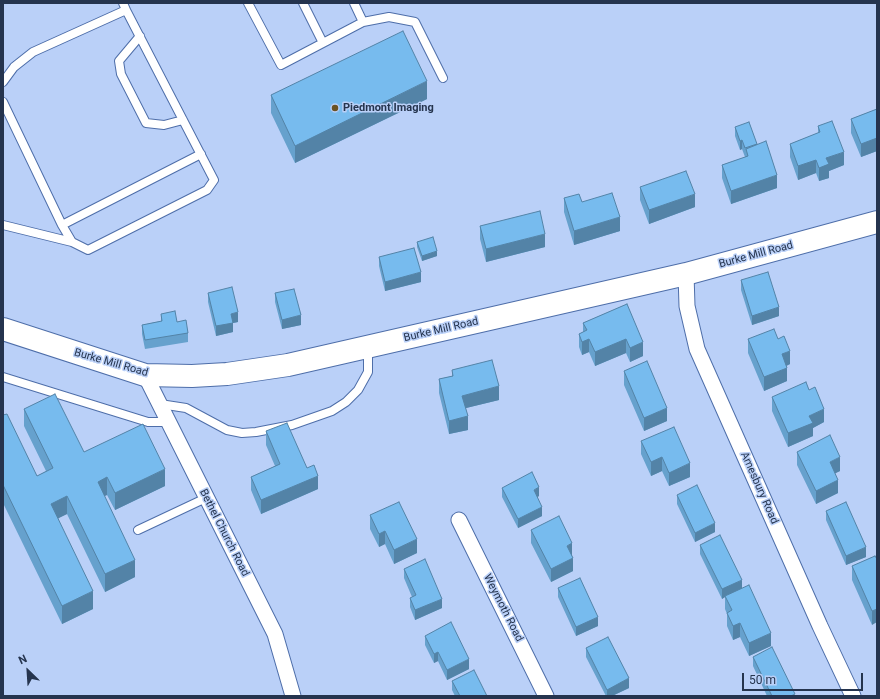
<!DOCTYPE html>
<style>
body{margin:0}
#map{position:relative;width:880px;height:699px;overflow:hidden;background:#bad0f8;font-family:Roboto,sans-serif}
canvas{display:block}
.frame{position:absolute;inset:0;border:4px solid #25344e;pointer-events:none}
.north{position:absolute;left:8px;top:651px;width:40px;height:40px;-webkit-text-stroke:3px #bad0f8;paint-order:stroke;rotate:335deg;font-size:11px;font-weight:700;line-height:16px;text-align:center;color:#25344e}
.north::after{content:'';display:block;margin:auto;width:14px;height:18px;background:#25344e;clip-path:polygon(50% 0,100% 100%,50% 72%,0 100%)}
.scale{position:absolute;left:742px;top:673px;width:121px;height:18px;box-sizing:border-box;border:2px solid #25344e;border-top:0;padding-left:5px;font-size:12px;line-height:14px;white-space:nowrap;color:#25344e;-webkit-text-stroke:3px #bad0f8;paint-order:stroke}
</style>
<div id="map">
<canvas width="880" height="699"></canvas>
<div class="frame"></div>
<div class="north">N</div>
<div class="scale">50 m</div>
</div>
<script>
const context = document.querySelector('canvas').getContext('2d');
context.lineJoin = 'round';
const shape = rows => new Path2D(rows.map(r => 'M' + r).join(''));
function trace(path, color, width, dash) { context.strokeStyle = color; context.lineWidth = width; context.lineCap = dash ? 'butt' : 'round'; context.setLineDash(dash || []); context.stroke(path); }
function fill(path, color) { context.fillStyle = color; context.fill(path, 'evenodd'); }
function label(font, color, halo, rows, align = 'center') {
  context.font = font + ' Roboto,sans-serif'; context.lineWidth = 3; context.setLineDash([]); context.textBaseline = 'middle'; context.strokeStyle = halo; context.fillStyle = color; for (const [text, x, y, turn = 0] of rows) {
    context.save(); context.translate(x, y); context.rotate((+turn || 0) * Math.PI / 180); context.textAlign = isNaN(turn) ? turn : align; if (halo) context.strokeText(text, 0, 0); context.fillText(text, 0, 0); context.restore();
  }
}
const lane = shape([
 [248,3,281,65,363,22],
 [303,3,323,43],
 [354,3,363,22,389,17,415,22,443,78],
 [140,36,119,61,121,74,146,123,164,125,183,120],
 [3,82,14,67,33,52,126,10,123,3],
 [3,102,62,225,72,242,3,225],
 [62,225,201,154],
 [72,242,88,250,207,190,214,180,126,10],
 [3,377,148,422,169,422],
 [160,404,186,408,227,430,242,433,256,432,292,425,332,411,346,402,358,390,368,372,368,349],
 [138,530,206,498]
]);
const street = shape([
 [686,274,687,306,697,349,820,626,853,696],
 [145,375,275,634,293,696],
 [459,520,546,696]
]);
const secondary = shape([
 [3,329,145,375,192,376,227,374,288,365,686,274,877,222]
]);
trace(lane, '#4e6ea9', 10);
trace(street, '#4e6ea9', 17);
trace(secondary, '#4e6ea9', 24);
trace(lane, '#fff', 8);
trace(street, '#fff', 15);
trace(secondary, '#fff', 22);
fill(shape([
 [271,95,427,99,295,163,271,113],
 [877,109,877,151,861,157,851,133,851,119],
 [818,126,844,165,829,171,829,178,819,181,816,173,798,180,790,157,790,144,818,133],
 [735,127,757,144,777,188,731,204,722,178,722,165,745,157,742,149,740,150,735,136],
 [640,187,695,207,649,224,640,200],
 [564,198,582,202,620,231,574,245,564,212],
 [480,226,545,247,486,262,480,239],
 [417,242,437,256,422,261,417,247],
 [379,257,421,282,385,291,379,266],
 [741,280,779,316,752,325,741,290],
 [208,293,238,322,233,323,233,332,216,336,208,302],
 [275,293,301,325,282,329,275,302],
 [627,304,643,356,630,362,626,353,595,366,589,352,582,355,579,347,579,334,583,332,583,323],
 [161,314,177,322,188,333,188,342,145,349,142,334,142,325,161,321],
 [748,339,778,339,790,364,786,366,787,381,764,391,748,353],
 [452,370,499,400,466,408,468,430,449,434,439,393,439,379,452,376],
 [624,371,667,421,644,431,624,385],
 [772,397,824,422,813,428,813,436,788,447,772,411],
 [24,409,84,452,165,486,115,510,107,495,104,496,135,577,105,592,67,514,58,518,93,609,62,624,3,503,3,415,37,476,46,471,24,426],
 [266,431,307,468,318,489,261,514,251,490,251,477,275,466,266,445],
 [641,441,690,477,669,486,662,471,651,476,641,454],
 [797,452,840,471,835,473,838,493,816,504,797,465],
 [502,488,539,496,537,497,542,516,518,528,502,497],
 [677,495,715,532,695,542,677,504],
 [826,511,866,557,846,565,826,520],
 [370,515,417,553,394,564,385,544,379,547,370,529],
 [531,530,572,556,573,571,551,582,531,543],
 [700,545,742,588,771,646,749,656,740,637,733,640,727,626,727,614,725,609,725,597,722,599,700,554],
 [875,556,872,625,852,580,852,566],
 [404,569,442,608,415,620,410,607,410,598,412,597,404,578],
 [558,588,598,626,576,636,558,597],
 [425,636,469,669,447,680,438,661,434,663,425,645],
 [586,648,629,688,612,696,606,696,586,657],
 [753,657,795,696,767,696,753,666],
 [452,681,487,696,455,696,452,690]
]), '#66a1cd');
fill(shape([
 [427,81,427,99,295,163,295,146],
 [877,138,877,151,861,157,861,144],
 [742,140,742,149,740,150,740,141],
 [844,152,844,165,829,171,829,178,819,181,819,168,826,158],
 [816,160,816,173,798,180,798,166],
 [777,175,777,188,731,204,731,191],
 [695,194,695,207,649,224,649,210],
 [620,217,620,231,574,245,574,231],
 [545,234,545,247,486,262,486,249],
 [437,251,437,256,422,261,422,256],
 [421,272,421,282,385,291,385,282],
 [779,307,779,316,752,325,752,316],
 [238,312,238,322,233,323,233,332,216,336,216,326,231,314],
 [301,315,301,325,282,329,282,320],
 [589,339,589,352,582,355,582,342],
 [626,339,626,353,595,366,595,352],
 [643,342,643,356,630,362,630,348],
 [790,351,790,364,782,368,782,354],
 [787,368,787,381,764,391,764,377],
 [499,386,499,400,462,409,462,396],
 [667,408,667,421,644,431,644,418],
 [824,409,824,422,813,428,813,436,788,447,788,433,809,416],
 [468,416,468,430,449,434,449,421],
 [662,457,662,471,651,476,651,462],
 [840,457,840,471,830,476,830,462],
 [690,463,690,477,669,486,669,473],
 [165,469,165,486,115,510,115,493],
 [318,476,318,489,261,514,261,500],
 [107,477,107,495,98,499,98,482],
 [838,480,838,493,816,504,816,491],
 [539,487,539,496,534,499,534,490],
 [67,496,67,514,51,522,51,504],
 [542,507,542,516,518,528,518,519],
 [715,523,715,532,695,542,695,533],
 [385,531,385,544,379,547,379,534],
 [417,539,417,553,394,564,394,550],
 [572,543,572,556,567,559,567,546],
 [866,547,866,557,846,565,846,556],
 [573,558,573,571,551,582,551,569],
 [135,560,135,577,105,592,105,574],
 [742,580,742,589,725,596,725,597,722,599,722,589],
 [93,591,93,609,62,624,62,606],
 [442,599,442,608,415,620,415,610],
 [877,609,877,622,872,625,872,611],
 [598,617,598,626,576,636,576,627],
 [740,623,740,637,733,640,733,626],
 [771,633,771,646,749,656,749,643],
 [438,652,438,661,434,663,434,654],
 [469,659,469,669,447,680,447,670],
 [629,678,629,688,612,696,607,696,607,690]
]), '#5383a7');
const building = shape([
 [403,31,427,81,295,146,271,95,403,31],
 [877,109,877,138,861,144,851,119,877,109],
 [832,121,844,152,826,158,829,164,819,168,816,160,798,166,790,144,820,132,818,126,832,121],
 [749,122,757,144,745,148,742,140,740,141,735,127,749,122],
 [766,141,777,175,731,191,722,165,748,156,746,149,766,141],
 [686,171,695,194,649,210,640,187,686,171],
 [612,193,620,217,574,231,564,198,579,194,582,202,612,193],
 [540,211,545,234,486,249,480,226,540,211],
 [433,237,437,251,422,256,417,242,433,237],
 [414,248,421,272,385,282,379,257,414,248],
 [768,272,779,307,752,316,741,280,768,272],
 [232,287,238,312,231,314,233,323,216,326,208,293,232,287],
 [294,289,301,315,282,320,275,293,294,289],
 [627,304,643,342,630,348,626,339,595,352,589,339,582,342,579,334,587,330,583,323,627,304],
 [175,311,177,322,186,320,188,333,145,340,142,325,162,321,161,314,175,311],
 [774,329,778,339,784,336,790,351,782,354,787,368,764,377,748,339,774,329],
 [492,360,499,386,462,396,468,416,449,421,439,379,453,376,452,370,492,360],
 [647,361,667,408,644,418,624,371,647,361],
 [806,382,809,390,815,387,824,409,809,416,813,423,788,433,772,397,806,382],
 [55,394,84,452,143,424,165,469,115,493,107,477,98,482,135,560,105,574,67,496,51,504,93,591,62,606,3,485,3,415,7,414,37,476,53,468,24,409,55,394],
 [287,423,307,468,314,465,318,476,261,500,251,477,280,464,266,431,287,423],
 [674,427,690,463,669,473,662,457,651,462,641,441,674,427],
 [830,435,840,457,830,462,838,480,816,491,797,452,830,435],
 [532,472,539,487,534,490,542,507,518,519,502,488,532,472],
 [697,485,715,523,695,533,677,495,697,485],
 [399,502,417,539,394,550,385,531,379,534,370,515,399,502],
 [846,502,866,547,846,556,826,511,846,502],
 [559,516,572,543,567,546,573,558,551,569,531,530,559,516],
 [720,535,742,580,722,589,700,545,720,535],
 [875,556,877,559,877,609,872,611,852,566,875,556],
 [425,559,442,599,415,610,410,598,416,595,404,569,425,559],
 [580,578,598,617,576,627,558,588,580,578],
 [749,585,771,633,749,643,740,623,733,626,727,613,732,610,725,596,749,585],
 [451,622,469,659,447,670,438,652,434,654,425,636,451,622],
 [608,637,629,678,607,690,586,648,608,637],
 [772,647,795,694,791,696,772,696,753,657,772,647],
 [474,670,487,696,460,696,452,681,474,670]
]);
fill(building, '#7be');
trace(building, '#5383a7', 1);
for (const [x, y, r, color] of [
 [335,108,4,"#6a5222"]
]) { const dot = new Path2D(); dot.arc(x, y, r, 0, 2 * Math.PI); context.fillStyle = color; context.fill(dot); trace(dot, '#bad0f8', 1.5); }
label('bold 11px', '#25344e', '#bad0f8', [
 ["Piedmont Imaging",343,108]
], 'left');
label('11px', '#25344e', '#bad0f8', [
 ["Burke Mill Road",756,255,-15],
 ["Burke Mill Road",441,330,-13],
 ["Burke Mill Road",111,363,16],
 ["Amesbury Road",759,488,66],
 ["Bethel Church Road",224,533,63],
 ["Weymoth Road",503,608,63]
]);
</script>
